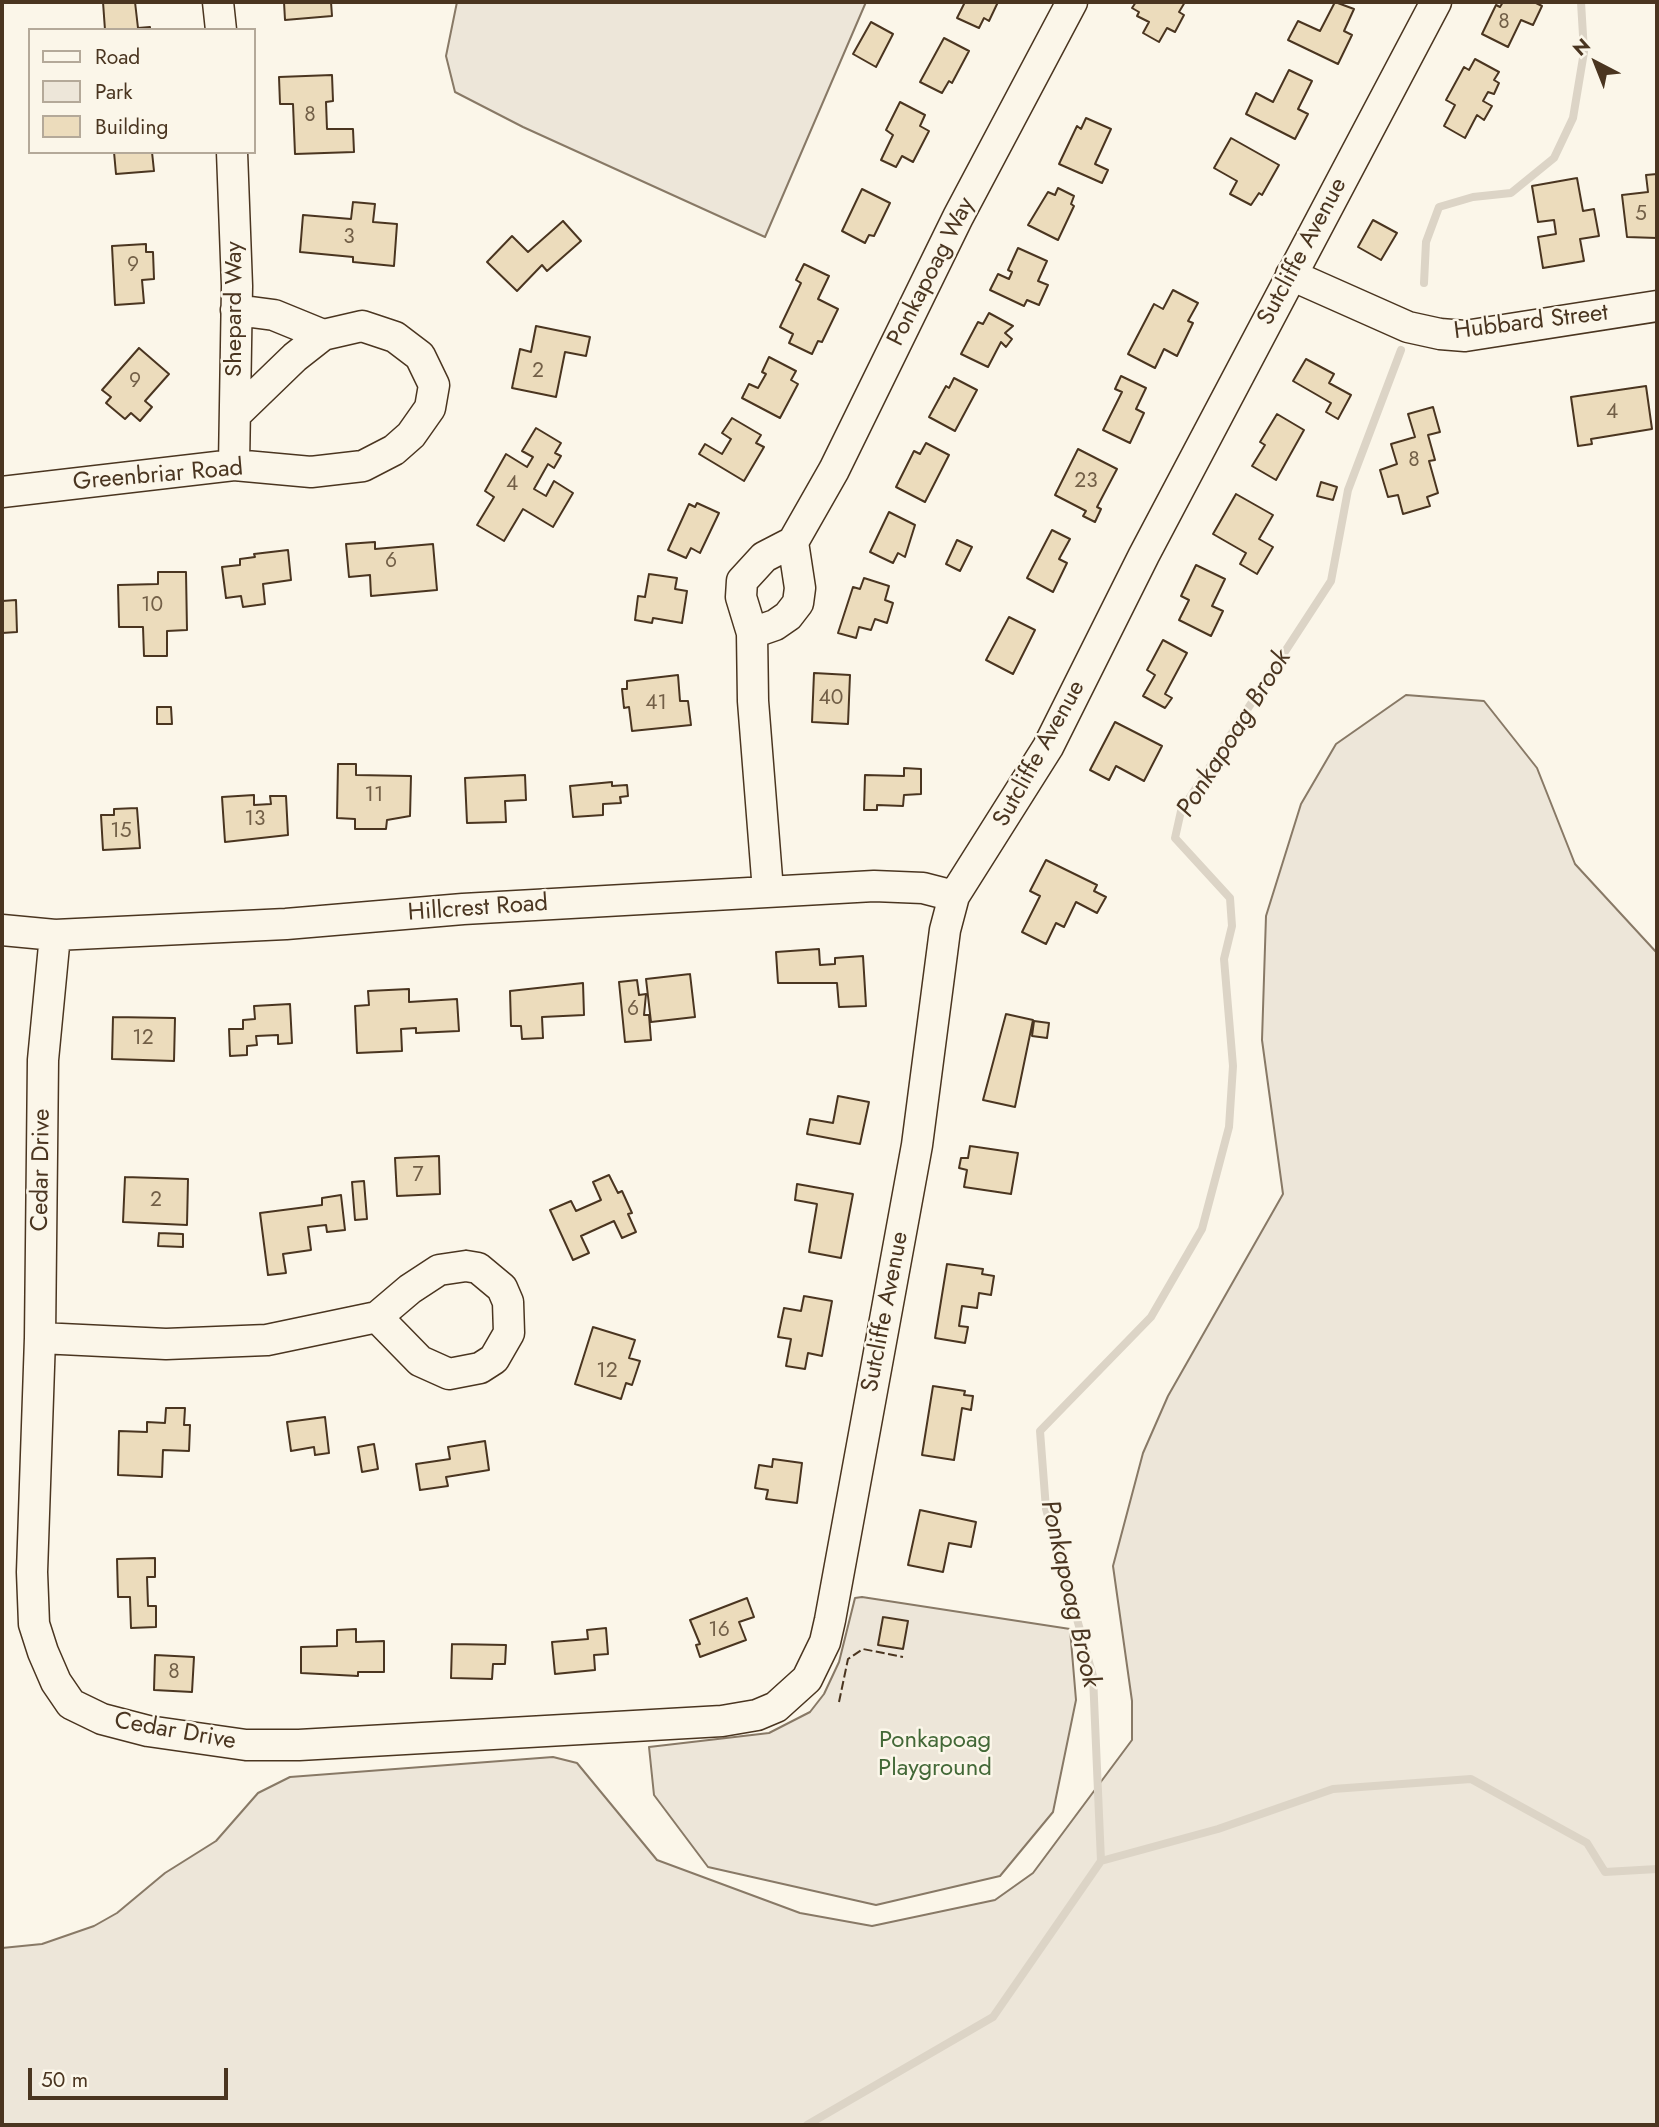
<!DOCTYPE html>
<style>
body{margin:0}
#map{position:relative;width:1659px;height:2127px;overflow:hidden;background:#fbf6e9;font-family:Jost,sans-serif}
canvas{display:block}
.frame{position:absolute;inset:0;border:4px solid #4a3520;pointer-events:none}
.legend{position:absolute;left:28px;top:28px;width:228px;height:126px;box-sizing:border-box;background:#fbf6e9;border:2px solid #b4a999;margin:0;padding:9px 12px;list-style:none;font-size:21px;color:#4a3520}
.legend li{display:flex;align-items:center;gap:14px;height:35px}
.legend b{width:35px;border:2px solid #b4a999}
.north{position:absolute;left:1561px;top:28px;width:70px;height:70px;-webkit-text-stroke:5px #fbf6e9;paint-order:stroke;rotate:318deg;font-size:19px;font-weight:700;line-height:28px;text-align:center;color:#4a3520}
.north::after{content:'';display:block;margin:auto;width:24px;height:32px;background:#4a3520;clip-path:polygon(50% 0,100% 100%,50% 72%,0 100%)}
.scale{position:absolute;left:28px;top:2068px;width:200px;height:32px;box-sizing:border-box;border:4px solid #4a3520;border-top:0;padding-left:9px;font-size:21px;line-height:24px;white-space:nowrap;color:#4a3520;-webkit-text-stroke:5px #fbf6e9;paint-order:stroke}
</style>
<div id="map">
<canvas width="1659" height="2127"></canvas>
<div class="frame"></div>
<ul class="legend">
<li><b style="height:9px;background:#fbf6e9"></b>Road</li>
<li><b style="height:19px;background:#ede6d9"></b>Park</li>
<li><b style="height:19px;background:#ecdcbc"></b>Building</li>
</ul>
<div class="north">N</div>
<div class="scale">50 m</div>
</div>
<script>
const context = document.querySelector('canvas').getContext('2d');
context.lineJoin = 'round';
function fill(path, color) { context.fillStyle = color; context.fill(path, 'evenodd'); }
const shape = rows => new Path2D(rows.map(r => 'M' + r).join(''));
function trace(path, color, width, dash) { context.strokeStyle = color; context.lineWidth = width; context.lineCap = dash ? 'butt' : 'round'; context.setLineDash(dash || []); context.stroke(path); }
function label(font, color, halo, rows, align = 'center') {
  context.font = font + ' Jost,sans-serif'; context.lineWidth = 5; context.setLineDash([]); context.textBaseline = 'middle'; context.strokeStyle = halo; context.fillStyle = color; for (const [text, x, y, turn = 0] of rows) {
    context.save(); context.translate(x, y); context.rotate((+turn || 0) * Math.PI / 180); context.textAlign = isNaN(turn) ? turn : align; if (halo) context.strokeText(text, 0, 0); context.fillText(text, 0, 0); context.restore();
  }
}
const green = shape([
 [457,2,866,2,765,237,523,127,455,92,446,56,457,2],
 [1406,695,1484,701,1537,768,1575,864,1657,953,1657,2125,2,2125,2,1948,42,1944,94,1926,117,1913,165,1873,216,1841,258,1793,290,1777,553,1757,577,1763,657,1860,800,1913,872,1926,995,1900,1033,1873,1132,1740,1132,1701,1113,1566,1143,1453,1168,1396,1283,1194,1262,1040,1266,916,1301,804,1336,744,1406,695],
 [862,1597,1070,1629,1076,1700,1053,1812,1000,1876,876,1905,708,1867,654,1795,649,1747,769,1733,810,1712,824,1694,839,1662,855,1598,862,1597]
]);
fill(green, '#ede6d9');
trace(green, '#887966', 2);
trace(shape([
 [1424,283,1426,242,1439,207,1473,197,1511,193,1554,158,1573,118,1584,52,1581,2],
 [1101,1861,1218,1829,1333,1789,1471,1779,1587,1843,1605,1872,1657,1869],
 [807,2125,993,2017,1101,1861,1093,1676,1046,1509,1040,1431,1151,1317,1202,1229,1229,1127,1233,1066,1224,959,1232,926,1230,898,1175,838,1181,811,1331,581,1348,490,1401,350]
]), '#dcd4c6', 8);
const building = shape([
 [103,2,135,2,138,28,150,27,150,30,105,30,103,2],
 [284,2,331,2,332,16,285,20,284,2],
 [965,2,998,2,989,21,984,18,979,28,957,18,965,2],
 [1136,2,1185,2,1179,12,1184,15,1175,32,1167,28,1159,42,1143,33,1149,22,1137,16,1139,12,1132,8,1136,2],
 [1335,2,1354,9,1344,31,1352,35,1338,64,1288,40,1298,21,1320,31,1335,2],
 [1503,2,1534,2,1542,6,1533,25,1521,20,1508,47,1482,34,1496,5,1500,7,1503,2],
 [871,22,893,34,876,67,853,54,871,22],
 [944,38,969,51,952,83,949,81,942,93,920,82,944,38],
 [1475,59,1499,72,1494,80,1499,83,1494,94,1488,92,1483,101,1492,106,1484,120,1477,115,1465,138,1444,126,1455,105,1446,100,1464,67,1469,70,1475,59],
 [1289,70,1312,81,1298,109,1308,114,1295,139,1246,114,1256,93,1273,102,1289,70],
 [332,75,333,101,326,102,327,129,353,129,354,152,295,154,293,104,280,104,279,77,332,75],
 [900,102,925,115,920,126,929,131,913,162,902,156,896,167,881,160,893,135,886,130,900,102],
 [1086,118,1111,129,1095,164,1108,170,1102,183,1059,164,1077,126,1081,129,1086,118],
 [1231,138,1279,165,1262,195,1259,193,1251,205,1230,194,1237,181,1214,168,1231,138],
 [114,152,152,152,154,171,116,174,114,152],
 [1657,174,1657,238,1627,237,1622,195,1648,192,1646,175,1657,174],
 [1577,178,1583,211,1594,209,1599,236,1580,239,1584,261,1543,268,1538,237,1556,234,1554,220,1538,222,1532,186,1577,178],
 [1058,188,1074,196,1071,204,1074,206,1058,240,1028,225,1048,192,1055,195,1058,188],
 [862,189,890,203,874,236,869,235,865,243,842,231,862,189],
 [353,202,375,204,373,222,397,224,394,266,353,262,353,257,300,252,303,215,351,219,353,202],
 [1373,220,1397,233,1381,260,1358,247,1373,220],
 [563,221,581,241,547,271,542,265,517,291,487,262,512,236,528,252,563,221],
 [146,244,146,252,153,252,154,279,142,280,144,303,115,305,112,246,146,244],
 [1018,248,1047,261,1038,281,1048,285,1039,305,1027,300,1024,306,990,290,998,274,1009,279,1012,272,1008,270,1018,248],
 [804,264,829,276,818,299,838,309,822,342,818,341,812,354,789,343,793,334,780,327,801,283,796,280,804,264],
 [1173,290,1198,303,1188,321,1193,323,1177,356,1164,349,1155,368,1128,354,1154,304,1163,309,1173,290],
 [989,313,1013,326,1005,333,1012,339,1006,347,1001,342,988,367,961,354,978,322,983,324,989,313],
 [536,326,590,337,586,356,565,352,556,397,512,388,520,349,531,352,536,326],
 [139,348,169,374,145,401,152,407,140,421,131,413,125,419,106,403,111,397,102,390,139,348],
 [769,357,796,371,791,380,798,384,780,418,742,398,749,384,758,388,766,374,762,372,769,357],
 [1306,359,1334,374,1329,383,1351,395,1338,419,1326,412,1331,403,1293,381,1306,359],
 [1121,376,1146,388,1136,409,1144,413,1130,443,1103,430,1122,392,1115,389,1121,376],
 [954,378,977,390,955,431,929,417,946,386,949,388,954,378],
 [1646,386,1652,429,1591,439,1592,444,1578,446,1571,397,1646,386],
 [1433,407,1440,432,1428,435,1435,460,1429,461,1438,493,1427,497,1430,506,1403,514,1398,495,1388,497,1380,470,1397,464,1391,444,1415,437,1408,414,1433,407],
 [1277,414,1304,430,1276,480,1252,466,1265,445,1260,442,1277,414],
 [732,418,761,435,756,443,764,447,744,481,699,454,705,444,722,454,731,439,722,433,732,418],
 [536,428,561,443,555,453,561,456,554,468,548,464,534,489,546,496,554,481,573,493,553,527,523,509,504,541,477,525,494,497,485,491,506,454,527,467,533,457,522,451,536,428],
 [926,443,949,455,925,502,896,487,914,451,920,454,926,443],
 [1078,449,1117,469,1097,507,1101,509,1095,522,1083,516,1086,511,1055,495,1078,449],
 [1321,482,1337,487,1333,500,1317,496,1321,482],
 [1236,494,1273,515,1259,539,1273,547,1257,574,1240,564,1246,553,1213,534,1236,494],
 [697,503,719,513,700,553,691,548,686,558,668,550,689,504,695,507,697,503],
 [889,512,915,525,905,557,898,553,893,563,870,552,889,512],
 [1052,530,1070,539,1059,559,1067,563,1053,592,1027,578,1052,530],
 [957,540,972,547,960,571,946,564,957,540],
 [375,542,375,549,433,544,437,590,371,596,370,575,349,577,346,544,375,542],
 [288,550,291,580,263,584,265,604,243,607,241,596,226,598,222,567,240,565,240,559,255,557,254,554,288,550],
 [1196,565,1225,579,1212,606,1223,611,1211,636,1179,620,1189,600,1181,596,1196,565],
 [158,572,186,572,187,630,167,631,167,656,144,656,143,627,119,627,118,585,158,584,158,572],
 [649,574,677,578,675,589,687,591,682,623,653,618,652,623,635,620,638,596,645,597,649,574],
 [864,578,889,586,885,600,893,603,887,623,875,619,871,630,859,627,856,638,838,633,853,587,860,589,864,578],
 [16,600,17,632,2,633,2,601,16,600],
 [1009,617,1035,630,1013,674,986,660,1009,617],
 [1163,640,1187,653,1165,694,1172,698,1165,708,1143,696,1155,675,1147,670,1163,640],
 [814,673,850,675,848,724,812,722,814,673],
 [678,675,680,701,688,701,691,725,632,731,629,707,624,708,622,689,627,689,627,681,678,675],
 [157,707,171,707,172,724,157,724,157,707],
 [1115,722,1162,746,1144,781,1116,766,1109,780,1090,770,1115,722],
 [338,764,356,764,356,775,411,776,410,816,387,820,386,829,355,829,355,819,337,818,338,764],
 [904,768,921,769,921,794,904,795,903,806,877,805,877,810,864,810,865,775,904,776,904,768],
 [525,775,526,800,505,801,506,822,467,823,465,778,525,775],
 [612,782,612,786,627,785,628,796,620,797,621,803,603,804,603,815,573,817,570,786,612,782],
 [254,795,254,805,271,804,270,796,286,796,288,835,225,842,222,797,254,795],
 [137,808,140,848,103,850,101,815,114,815,114,809,137,808],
 [1046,860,1097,885,1094,891,1106,897,1097,913,1076,902,1064,927,1056,923,1046,944,1022,932,1040,896,1030,891,1046,860],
 [819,949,820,965,835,964,835,958,863,956,866,1006,839,1007,837,983,778,983,776,952,819,949],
 [690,974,695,1017,651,1022,646,979,690,974],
 [637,980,639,995,646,994,644,1015,649,1015,651,1040,625,1042,619,982,637,980],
 [583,983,584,1015,542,1017,543,1038,522,1039,521,1026,511,1026,510,991,583,983],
 [409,989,409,1002,457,999,459,1031,416,1033,416,1028,401,1029,402,1051,357,1053,355,1006,369,1005,368,991,409,989],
 [290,1004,292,1043,278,1044,278,1035,256,1036,257,1045,247,1046,247,1055,230,1056,229,1029,243,1029,243,1020,255,1019,254,1006,290,1004],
 [1006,1014,1033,1020,1015,1107,983,1100,1006,1014],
 [113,1017,175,1018,174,1061,112,1059,113,1017],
 [1034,1021,1049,1023,1047,1038,1032,1036,1034,1021],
 [838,1096,869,1102,860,1144,807,1134,810,1119,833,1123,838,1096],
 [970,1146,1018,1153,1011,1194,964,1187,967,1170,959,1168,961,1158,968,1158,970,1146],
 [439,1156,440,1194,397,1196,395,1158,439,1156],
 [609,1175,618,1193,622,1191,632,1213,628,1214,636,1232,622,1238,614,1221,581,1236,589,1253,573,1260,550,1210,571,1201,576,1211,601,1200,593,1182,609,1175],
 [125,1177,188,1179,187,1225,123,1222,125,1177],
 [364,1181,367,1219,355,1220,352,1182,364,1181],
 [797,1184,853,1194,841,1258,809,1252,817,1204,795,1200,797,1184],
 [341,1195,345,1230,327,1232,326,1225,308,1227,311,1250,283,1254,286,1273,268,1275,260,1213,322,1205,322,1198,341,1195],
 [159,1233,183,1234,183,1247,158,1246,159,1233],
 [947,1264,983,1269,982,1274,994,1276,991,1295,979,1293,977,1308,962,1306,959,1326,968,1327,965,1343,935,1338,947,1264],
 [804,1296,832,1301,822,1356,808,1353,805,1369,786,1366,791,1339,778,1337,784,1308,801,1311,804,1296],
 [593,1327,635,1340,629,1358,640,1361,632,1385,626,1383,621,1399,575,1384,593,1327],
 [933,1386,965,1391,964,1395,973,1396,971,1410,962,1408,954,1460,922,1455,933,1386],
 [166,1408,185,1408,184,1425,190,1425,189,1451,163,1450,162,1477,118,1475,119,1431,147,1432,147,1422,165,1423,166,1408],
 [325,1417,329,1453,315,1455,314,1447,291,1451,287,1422,325,1417],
 [485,1441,489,1470,446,1477,448,1486,420,1490,416,1464,450,1459,448,1447,485,1441],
 [374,1444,378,1469,362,1472,358,1447,374,1444],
 [773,1459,802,1463,797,1503,766,1499,768,1490,755,1488,759,1465,772,1467,773,1459],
 [920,1510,976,1522,971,1547,949,1543,943,1572,908,1565,920,1510],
 [155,1558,155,1577,147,1577,148,1606,156,1606,156,1627,131,1628,130,1597,118,1597,117,1559,155,1558],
 [747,1598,754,1617,739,1622,746,1640,700,1657,696,1645,700,1644,690,1620,747,1598],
 [883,1617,908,1621,903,1649,878,1645,883,1617],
 [606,1628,608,1654,594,1655,595,1670,555,1674,552,1642,588,1639,587,1630,606,1628],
 [356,1629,356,1642,384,1641,384,1672,358,1672,358,1676,301,1673,301,1647,337,1646,337,1630,356,1629],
 [452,1644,506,1645,505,1664,493,1664,492,1679,451,1678,452,1644],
 [155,1655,194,1657,192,1692,154,1690,155,1655]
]);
fill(building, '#ecdcbc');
trace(building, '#4a3520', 2);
const minor = shape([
 [218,2,221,30],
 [232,152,237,286,234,465],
 [1291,275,1408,327,1440,334,1465,336,1657,306],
 [236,310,274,315,323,335],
 [2,492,234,465,311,472,363,466,394,450,411,435,430,408,434,385,420,356,395,337,362,326,323,335,295,357,235,415],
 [793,542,834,470,958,217,1072,2],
 [793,542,800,588,798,603,788,616,775,625,752,633,741,597,742,581,764,557,793,542],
 [752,633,753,701,768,891],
 [2,930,55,935,286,924,463,909,874,886,923,888,954,896],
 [55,935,43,1060,40,1338,32,1572,34,1624,43,1652,56,1682,71,1704,102,1719,148,1731,246,1745,299,1745,722,1721,757,1715,776,1707,807,1679,825,1642,830,1620,917,1145,945,930,954,896,1048,747,1144,555,1436,2],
 [466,1266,478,1268,502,1288,508,1302,509,1333,494,1359,480,1368,449,1374,420,1361,377,1317,410,1289,439,1270,466,1266],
 [40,1338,166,1344,267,1340,377,1317]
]);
trace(minor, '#4a3520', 33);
trace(minor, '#fbf6e9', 30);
trace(shape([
 [839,1702,848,1659,863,1649,903,1657]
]), '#4a3520', 2, [9, 3.5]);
label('21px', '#725f47', null, [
 ["8",1504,23],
 ["8",310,116],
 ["5",1641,215],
 ["3",349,238],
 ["9",133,266],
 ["2",538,372],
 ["9",135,382],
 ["4",1612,413],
 ["8",1414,461],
 ["23",1086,482],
 ["4",512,485],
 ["6",391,562],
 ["10",152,606],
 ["40",831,699],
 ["41",656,704],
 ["11",374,796],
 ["13",255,820],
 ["15",121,832],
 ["6",633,1010],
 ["12",143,1039],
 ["7",418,1176],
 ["2",156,1201],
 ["12",607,1372],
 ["16",719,1631],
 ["8",174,1673]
]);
label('24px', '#4a3520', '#fbf6e9', [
 ["Sutcliffe Avenue",1303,252,-62],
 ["Ponkapoag Way",932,272,-63],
 ["Shepard Way",235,309,-90],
 ["Hubbard Street",1531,323,-7],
 ["Greenbriar Road",158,476,-5],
 ["Sutcliffe Avenue",1040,754,-61],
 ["Hillcrest Road",478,909,-4],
 ["Cedar Drive",42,1170,-89],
 ["Sutcliffe Avenue",886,1312,-79],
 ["Cedar Drive",175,1732,10]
]);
label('24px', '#436837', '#fbf6e9', [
 ["Ponkapoag",935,1741],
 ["Playground",935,1769]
]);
label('italic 26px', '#4a3520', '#fbf6e9', [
 ["Ponkapoag Brook",1235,734,-58],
 ["Ponkapoag Brook",1069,1594,77]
]);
</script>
